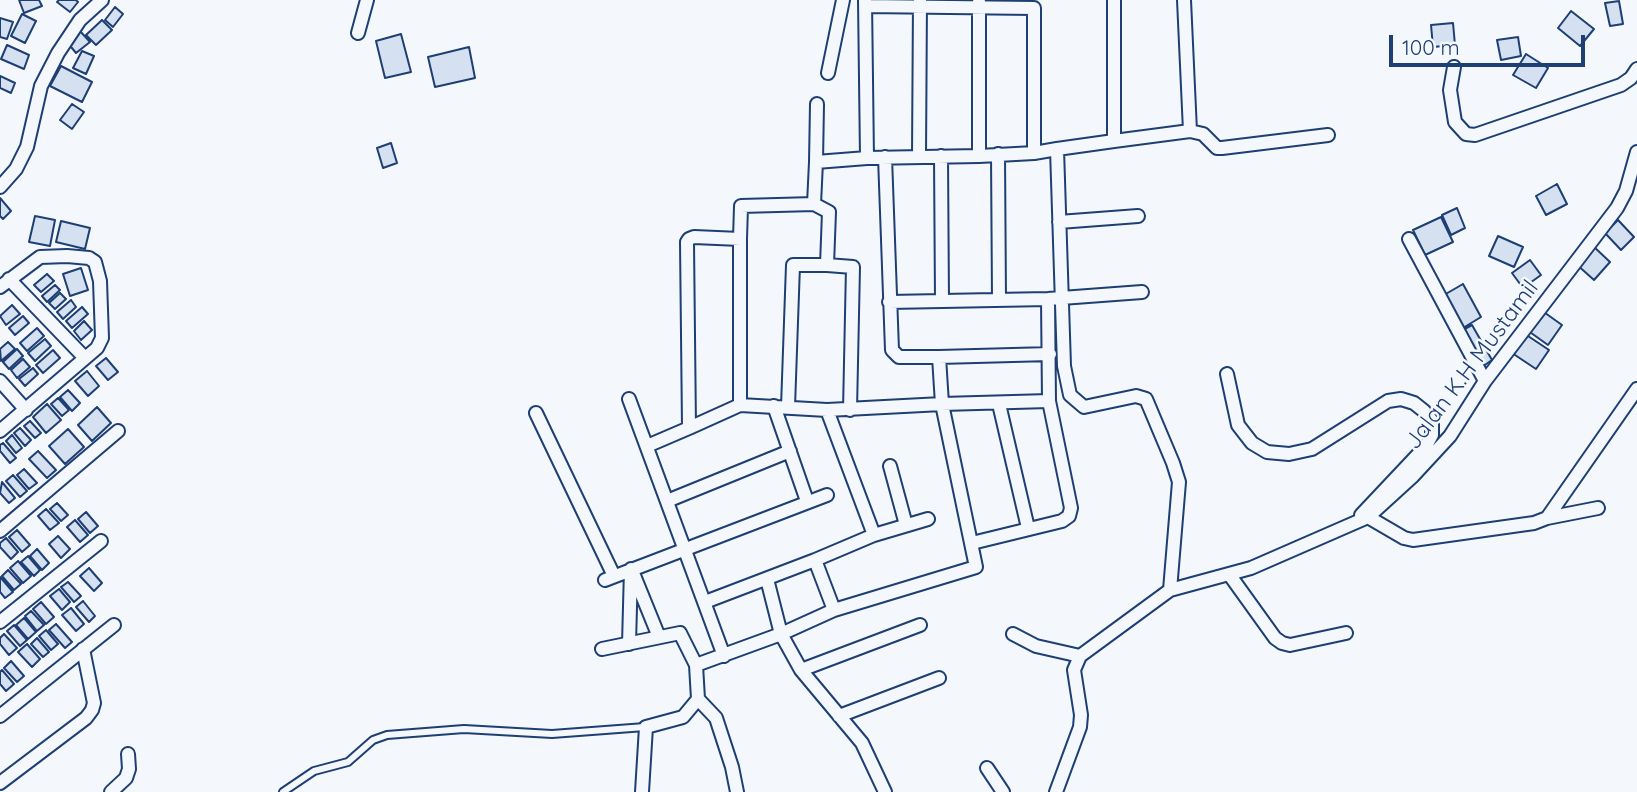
<!DOCTYPE html>
<style>
body{margin:0}
#map{position:relative;width:1637px;height:792px;overflow:hidden;background:#f4f7fb;font-family:Quicksand,sans-serif}
canvas{display:block}
.scale{position:absolute;left:1389px;top:35px;width:196px;height:32px;box-sizing:border-box;border:4px solid #1d3f73;border-top:0;padding-left:9px;font-size:21px;line-height:24px;white-space:nowrap;color:#1d3f73;-webkit-text-stroke:5px #f4f7fb;paint-order:stroke}
</style>
<div id="map">
<canvas width="1637" height="792"></canvas>
<div class="scale">100 m</div>
</div>
<script>
const context = document.querySelector('canvas').getContext('2d');
context.lineJoin = 'round';
function fill(path, color) { context.fillStyle = color; context.fill(path, 'evenodd'); }
const shape = rows => new Path2D(rows.map(r => 'M' + r).join(''));
function trace(path, color, width, dash) { context.strokeStyle = color; context.lineWidth = width; context.lineCap = dash ? 'butt' : 'round'; context.setLineDash(dash || []); context.stroke(path); }
function label(font, color, halo, rows, align = 'center') {
  context.font = font + ' Quicksand,sans-serif'; context.lineWidth = 5; context.setLineDash([]); context.textBaseline = 'middle'; context.strokeStyle = halo; context.fillStyle = color; for (const [text, x, y, turn = 0] of rows) {
    context.save(); context.translate(x, y); context.rotate((+turn || 0) * Math.PI / 180); context.textAlign = isNaN(turn) ? turn : align; if (halo) context.strokeText(text, 0, 0); context.fillText(text, 0, 0); context.restore();
  }
}
const building = shape([
 [19,0,39,0,42,6,24,13,19,0],
 [59,0,76,0,78,2,70,12,57,2,59,0],
 [1619,1,1623,24,1610,26,1605,3,1619,1],
 [115,7,123,14,113,27,105,20,115,7],
 [1571,11,1594,29,1580,46,1558,28,1571,11],
 [22,14,36,21,25,43,11,36,22,14],
 [0,18,13,22,7,39,0,37,0,18],
 [102,20,112,30,96,45,86,35,102,20],
 [1453,23,1455,45,1433,47,1431,25,1453,23],
 [80,31,90,42,76,53,67,42,80,31],
 [401,34,411,72,385,78,376,41,401,34],
 [1518,37,1521,56,1501,60,1497,40,1518,37],
 [7,45,29,55,24,69,1,59,7,45],
 [469,47,475,78,435,87,428,57,469,47],
 [82,51,94,56,86,74,73,68,82,51],
 [1526,54,1548,68,1536,88,1513,75,1526,54],
 [61,66,92,82,82,102,50,86,61,66],
 [0,76,15,83,11,93,0,88,0,76],
 [72,104,84,112,72,129,60,120,72,104],
 [391,143,397,163,383,168,377,148,391,143],
 [1557,184,1567,204,1546,215,1536,196,1557,184],
 [0,198,11,211,3,219,0,216,0,198],
 [1457,208,1465,228,1451,235,1442,215,1457,208],
 [35,216,55,220,50,246,29,242,35,216],
 [1441,217,1453,242,1425,255,1413,230,1441,217],
 [1618,220,1634,237,1621,250,1605,233,1618,220],
 [61,221,90,228,85,249,56,242,61,221],
 [1498,236,1523,247,1514,267,1489,256,1498,236],
 [1592,245,1610,262,1594,280,1575,263,1592,245],
 [1530,260,1541,275,1523,288,1512,273,1530,260],
 [81,268,88,290,70,296,63,274,81,268],
 [47,274,54,281,41,292,34,285,47,274],
 [1463,284,1481,317,1463,328,1444,295,1463,284],
 [55,285,60,290,47,302,42,296,55,285],
 [60,293,66,299,55,309,49,303,60,293],
 [71,300,76,307,63,319,57,312,71,300],
 [12,305,20,314,6,325,0,316,12,305],
 [82,307,88,314,72,328,66,321,82,307],
 [1541,310,1562,325,1548,345,1527,330,1541,310],
 [23,316,29,323,15,335,9,328,23,316],
 [84,321,92,330,81,340,74,331,84,321],
 [1472,325,1492,360,1482,367,1461,331,1472,325],
 [37,328,44,336,27,351,20,343,37,328],
 [1522,332,1549,350,1536,369,1509,351,1522,332],
 [45,339,51,346,35,361,28,353,45,339],
 [8,342,15,349,1,361,0,349,8,342],
 [17,349,23,356,9,369,3,362,17,349],
 [53,350,60,358,43,373,36,365,53,350],
 [106,358,118,372,108,380,96,366,106,358],
 [23,359,30,367,17,378,11,370,23,359],
 [33,368,38,374,25,386,19,379,33,368],
 [87,371,99,386,88,396,75,381,87,371],
 [68,390,80,403,72,411,60,397,68,390],
 [58,398,69,410,62,416,51,404,58,398],
 [47,404,61,420,46,433,33,417,47,404],
 [97,407,111,423,92,441,78,425,97,407],
 [30,421,41,433,35,438,24,426,30,421],
 [20,428,31,440,25,446,14,433,20,428],
 [68,429,84,447,65,464,49,446,68,429],
 [12,435,22,448,16,453,6,441,12,435],
 [3,443,16,458,10,463,0,451,0,445,3,443],
 [38,451,56,470,47,478,29,459,38,451],
 [24,469,37,483,29,489,17,475,24,469],
 [13,475,27,491,20,497,6,481,13,475],
 [2,482,15,498,9,503,0,493,2,482],
 [57,503,68,515,61,521,50,509,57,503],
 [46,509,59,523,50,530,38,516,46,509],
 [86,512,98,526,90,533,78,519,86,512],
 [75,520,88,535,80,542,67,527,75,520],
 [17,530,30,545,22,552,9,537,17,530],
 [58,536,70,549,61,558,49,544,58,536],
 [6,538,18,552,11,559,0,547,0,543,6,538],
 [37,549,49,563,42,570,30,556,37,549],
 [28,556,40,570,34,576,21,562,28,556],
 [18,561,31,576,23,583,10,568,18,561],
 [89,568,102,583,94,591,80,576,89,568],
 [8,570,21,584,14,590,2,576,8,570],
 [0,577,13,592,5,598,0,592,0,577],
 [68,582,81,596,74,602,61,587,68,582],
 [59,589,70,602,62,610,50,596,59,589],
 [83,601,95,616,89,622,76,607,83,601],
 [41,602,54,617,46,624,33,609,41,602],
 [71,608,84,624,76,631,62,615,71,608],
 [31,611,44,625,37,631,25,616,31,611],
 [24,618,36,632,28,639,16,625,24,618],
 [56,624,72,642,65,648,49,630,56,624],
 [14,625,27,640,20,646,7,631,14,625],
 [46,630,58,644,51,650,39,636,46,630],
 [4,634,17,648,9,655,0,644,0,638,4,634],
 [37,638,49,652,43,657,31,644,37,638],
 [27,644,40,659,32,667,18,652,27,644],
 [11,661,24,676,17,682,4,668,11,661],
 [2,670,14,684,6,691,0,684,0,672,2,670]
]);
fill(building, '#d5e0f0');
trace(building, '#1d3f73', 2);
const service = shape([
 [283,792,314,771,348,762,373,740,387,735,464,729,552,734,645,727]
]);
const minor = shape([
 [865,0,867,158,979,156,1034,153,1057,149],
 [1114,0,1114,141,1057,149,1064,366,1070,395,1084,407,1136,396,1146,399,1173,463,1179,482,1170,590],
 [1184,0,1190,131],
 [979,2,979,156],
 [865,6,1034,8,1034,153],
 [358,33,367,0],
 [1454,67,1450,90,1455,122,1466,134,1475,135,1621,85,1631,78,1637,69],
 [828,73,843,0],
 [1114,141,1190,131,1203,134,1217,148,1222,148,1328,135],
 [998,154,999,300],
 [941,156,942,301],
 [885,157,892,350,899,357,939,357,942,404,1049,401,1048,299],
 [919,157,920,0],
 [816,162,817,104],
 [0,187,16,169,27,147,41,86,58,53,80,20,102,0],
 [814,204,829,212,827,265],
 [1059,222,1138,216],
 [740,239,740,405],
 [1409,239,1485,381],
 [9,279,84,357],
 [0,287,40,257,67,256,89,258,95,262,100,281,102,338,97,348,0,431],
 [889,302,1048,299,1142,292],
 [939,357,1050,354],
 [1227,374,1238,425,1252,443,1267,452,1289,454,1312,449,1388,401,1401,399,1414,403,1424,411,1432,421,1432,435,1426,446,1361,515],
 [0,381,26,410],
 [629,399,724,656],
 [999,404,1028,528],
 [774,406,807,501],
 [788,407,793,265,827,265,853,267,850,410],
 [827,410,874,535,815,560,834,610],
 [536,413,614,576],
 [647,446,689,428],
 [890,466,906,525],
 [667,501,790,451],
 [1368,517,1404,538,1413,540,1534,523,1547,518,1637,389],
 [1547,518,1598,508],
 [0,531,118,431],
 [874,535,928,519],
 [972,543,1062,521,1069,516,1071,508,1049,401],
 [633,573,659,637],
 [1229,574,1275,638,1282,643,1290,645,1346,633],
 [767,579,781,634,801,670,862,743,885,792],
 [605,580,827,495],
 [705,602,815,560],
 [0,622,101,541],
 [1013,634,1036,646,1080,656],
 [629,644,631,569],
 [602,649,680,633,696,665],
 [801,670,920,625],
 [698,699,716,718,732,767,737,792],
 [0,716,114,625],
 [839,716,939,678],
 [987,768,1003,792],
 [0,783,86,718,92,710,94,703,83,649],
 [111,792,126,778,129,769,128,754],
 [642,792,646,727,683,717,698,699,696,665,781,634,834,610,976,567,942,404,827,410,740,405,689,428,687,242,689,239,694,237,740,239,741,206,814,204,816,162,867,158],
 [1056,792,1080,727,1081,715,1074,670,1080,656,1170,590,1251,568,1368,517,1413,476,1450,436,1485,381,1617,208,1626,191,1637,152]
]);
trace(service, '#1d3f73', 10);
trace(minor, '#1d3f73', 16);
trace(service, '#f4f7fb', 6);
trace(minor, '#f4f7fb', 12);
label('23px', '#1d3f73', '#f4f7fb', [
 ["Jalan K.H Mustamil",1472,365,-53]
]);
</script>
